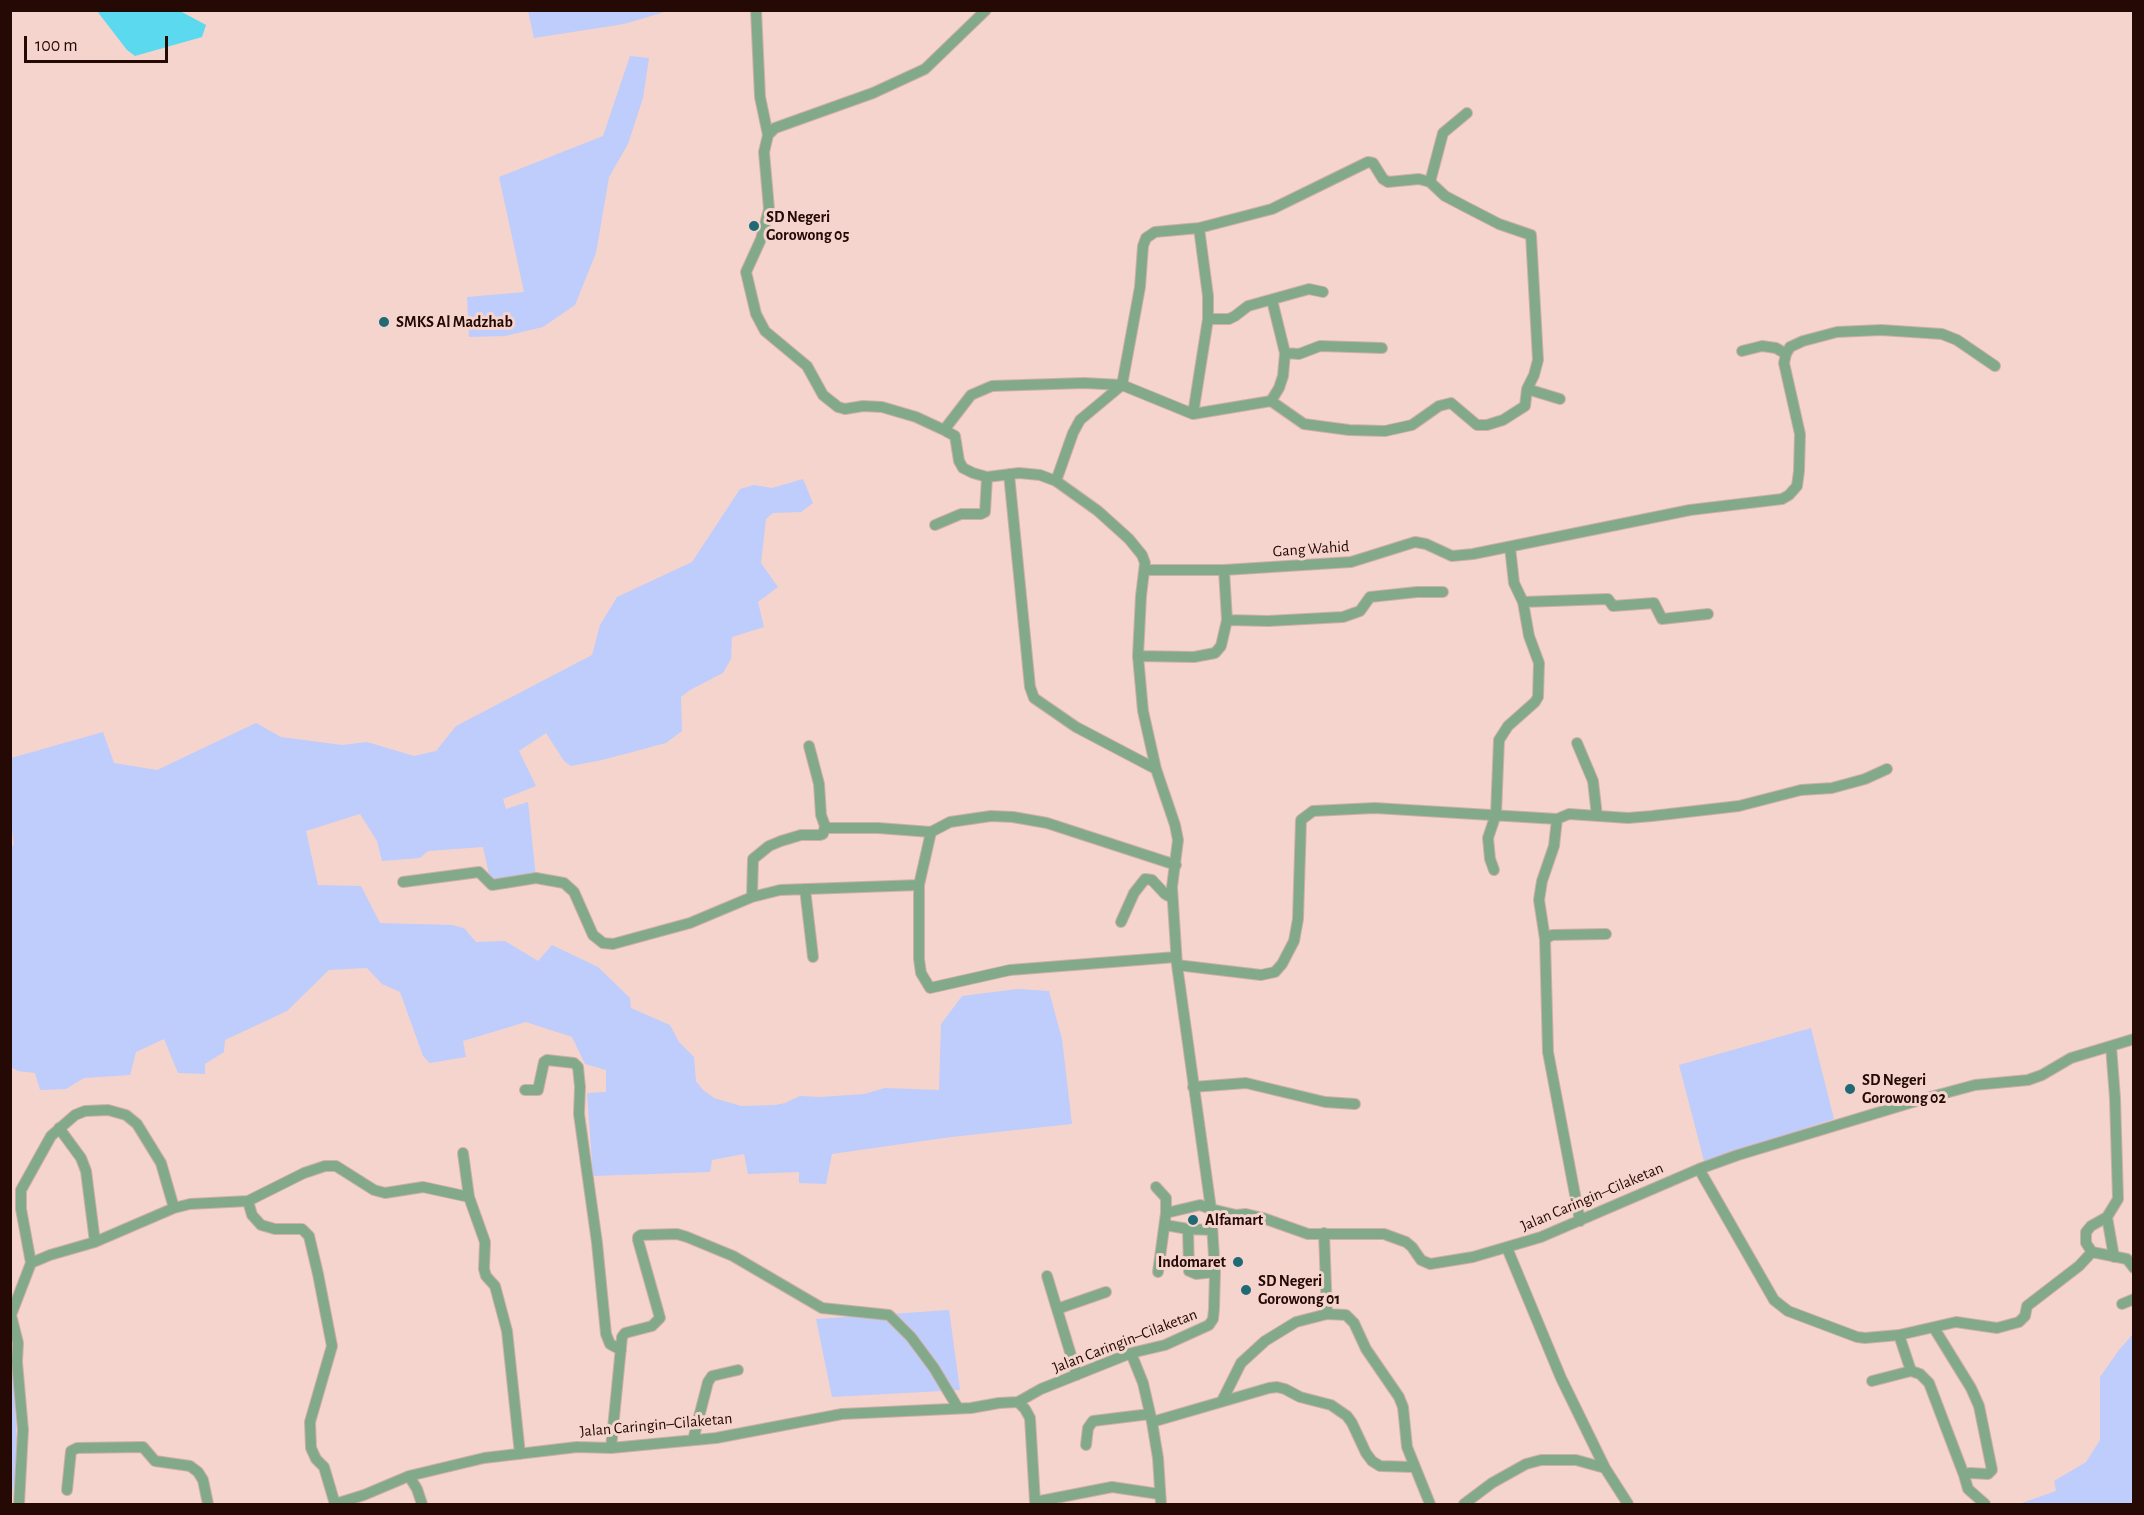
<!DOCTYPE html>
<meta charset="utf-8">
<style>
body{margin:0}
#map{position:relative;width:2144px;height:1515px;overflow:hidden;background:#f5d4cd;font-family:"Alegreya Sans",sans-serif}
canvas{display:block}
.frame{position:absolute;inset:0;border:12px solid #240905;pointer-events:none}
.scale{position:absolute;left:24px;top:36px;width:144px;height:27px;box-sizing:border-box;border:3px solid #240905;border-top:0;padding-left:8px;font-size:18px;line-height:21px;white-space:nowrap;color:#240905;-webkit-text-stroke:4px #f5d4cd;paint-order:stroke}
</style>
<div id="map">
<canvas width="2144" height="1515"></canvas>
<div class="frame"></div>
<div class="scale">100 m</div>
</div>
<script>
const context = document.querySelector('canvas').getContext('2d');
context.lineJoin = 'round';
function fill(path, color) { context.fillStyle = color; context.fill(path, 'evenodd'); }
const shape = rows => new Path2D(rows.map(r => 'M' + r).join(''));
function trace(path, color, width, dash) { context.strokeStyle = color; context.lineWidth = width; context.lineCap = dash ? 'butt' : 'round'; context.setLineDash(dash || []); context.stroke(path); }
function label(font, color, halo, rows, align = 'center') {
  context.font = font + ' "Alegreya Sans",sans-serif'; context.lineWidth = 6; context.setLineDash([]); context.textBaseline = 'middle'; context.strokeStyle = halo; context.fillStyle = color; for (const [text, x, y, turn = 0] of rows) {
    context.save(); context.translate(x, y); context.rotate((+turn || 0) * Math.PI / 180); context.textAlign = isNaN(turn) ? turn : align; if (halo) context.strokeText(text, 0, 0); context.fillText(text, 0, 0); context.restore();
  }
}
fill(shape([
 [528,11,528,10,668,11,624,24,534,38],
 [630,56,649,58,643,98,628,144,609,177,596,253,575,305,543,327,505,336,469,337,467,297,524,292,499,177,603,136],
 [803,479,813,503,801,512,773,513,766,519,761,563,778,587,758,602,764,627,732,637,731,659,723,673,690,690,681,697,682,731,666,743,602,760,571,766,564,761,546,733,519,751,536,786,503,799,506,809,528,802,536,877,490,879,483,847,428,851,420,858,382,861,377,841,360,814,306,831,318,885,361,886,380,923,452,925,464,928,476,942,505,941,538,961,552,945,598,967,630,998,631,1008,670,1025,679,1042,694,1057,696,1081,703,1090,714,1098,741,1106,775,1105,785,1103,800,1096,820,1097,864,1094,885,1088,939,1090,941,1024,962,996,1017,989,1049,991,1062,1039,1072,1124,951,1137,832,1154,826,1184,799,1183,799,1172,748,1174,744,1154,712,1160,710,1172,593,1176,587,1093,606,1092,606,1070,585,1064,572,1037,526,1022,463,1041,466,1057,430,1063,423,1056,400,992,382,984,367,968,329,970,287,1011,225,1040,224,1052,205,1064,205,1074,178,1073,164,1039,136,1052,130,1075,84,1078,66,1089,40,1090,35,1073,18,1071,11,1067,10,847,14,845,10,814,11,758,103,732,114,763,157,770,256,723,281,737,342,745,367,742,414,756,436,751,456,726,592,655,600,625,617,597,692,562,740,489,754,485,772,488],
 [1811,1028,1834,1119,1704,1161,1679,1065],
 [949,1310,960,1390,832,1397,816,1319],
 [2133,1334,2133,1504,2019,1504,2056,1491,2054,1481,2086,1462,2100,1440,2100,1377,2119,1350],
 [10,1354,13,1371,18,1459,11,1503]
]), '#becdfb');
fill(shape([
 [97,11,180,11,206,25,202,37,135,56,127,50]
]), '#5bd9ef');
const minor = shape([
 [756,10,760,97,768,135,764,152,769,209,761,239,746,272,756,314,765,331,807,366,823,395,838,407,845,409,863,406,882,407,916,417,944,430,955,436,959,461,963,468,973,473,987,477,1019,473,1040,475,1056,481,1098,511,1129,539,1142,555,1145,563,1141,596,1138,656,1143,711,1156,769,1175,825,1178,840,1172,887,1177,965,1211,1209,1200,1205,1166,1213,1158,1272],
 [768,135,775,128,873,93,925,69,986,10],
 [1430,182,1443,133,1467,113],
 [1208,319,1229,319,1235,316,1248,306,1309,289,1323,292],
 [1742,351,1762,346,1776,348,1786,354],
 [1285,353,1299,354,1320,346,1382,348],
 [1271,401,1279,388,1283,376,1285,353,1272,300],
 [1193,414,1208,319,1208,296,1199,228],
 [944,430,971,395,992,386,1084,383,1122,385,1193,414,1271,401,1304,424,1349,430,1385,431,1412,425,1439,406,1451,403,1477,425,1487,425,1503,420,1525,406,1527,389,1560,399],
 [1009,474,1030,687,1034,698,1076,727,1156,769],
 [1056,481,1073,433,1080,420,1122,385,1140,287,1143,246,1146,238,1155,232,1199,228,1272,209,1368,162,1373,163,1383,179,1388,182,1419,179,1430,182,1445,196,1466,207,1499,224,1531,235,1538,360,1534,375,1527,389],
 [935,525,961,514,981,514,985,512,987,477],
 [1145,570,1224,570,1351,562,1415,542,1426,544,1452,556,1473,554,1690,510,1782,499,1789,495,1797,486,1799,471,1800,434,1784,363,1786,354,1790,347,1803,341,1837,332,1881,330,1942,334,1957,340,1995,366],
 [1523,602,1608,599,1613,606,1654,603,1662,619,1708,614],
 [1227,620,1268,621,1343,617,1360,611,1370,597,1417,592,1443,592],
 [1138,656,1194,657,1215,653,1221,646,1227,620,1224,570],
 [1577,743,1593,781,1597,816],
 [809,746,819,784,821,815,825,826,829,828,878,828,931,832],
 [1557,819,1554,846,1542,881,1539,900,1545,939,1548,1052,1580,1221],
 [1176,865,1047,823,1013,817,991,816,950,822,931,832,919,885,919,959,921,973,930,988,1010,970,1176,957],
 [1494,870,1490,859,1488,838,1496,814,1499,740,1508,726,1535,702,1538,697,1539,663,1529,636,1523,602,1514,583,1510,547],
 [403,882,479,872,492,885,536,878,564,883,574,892,593,935,603,943,613,944,690,923,752,897,780,890,919,885],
 [805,889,813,957],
 [752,897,753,859,769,846,781,841,801,835,820,835,823,834,825,826],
 [1121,922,1134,893,1145,879,1152,880,1165,894,1172,898],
 [1545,939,1552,935,1606,934],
 [1177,965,1261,975,1275,972,1282,964,1294,941,1298,919,1301,820,1313,811,1375,808,1557,819,1569,814,1628,818,1652,816,1739,806,1801,790,1832,788,1865,779,1887,769],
 [2111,1046,2115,1098,2118,1199,2107,1217,2091,1226,2086,1232,2086,1243,2092,1252,2127,1259,2134,1268],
 [1193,1087,1246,1083,1325,1102,1355,1104],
 [525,1090,538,1090,544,1062,547,1060,574,1063,578,1067,580,1087,579,1114,597,1243,606,1334,610,1344,621,1350],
 [59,1128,81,1158,86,1171,95,1242],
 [463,1153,469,1197],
 [1699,1169,1774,1300,1788,1311,1857,1337,1865,1338,1899,1335,1956,1322,1997,1328,2019,1322,2025,1316,2027,1306,2079,1266,2092,1252],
 [1156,1187,1166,1198,1166,1213],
 [248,1201,252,1215,261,1225,275,1229,302,1229,309,1236,318,1274,332,1346,310,1422,311,1448,316,1459,324,1467,335,1504],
 [2107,1217,2114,1257],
 [1165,1225,1188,1229,1212,1230],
 [1188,1229,1189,1271,1196,1274,1215,1272],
 [1324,1233,1327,1314],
 [1507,1248,1561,1378,1605,1468,1628,1504],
 [31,1263,21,1209,21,1190,51,1136,75,1115,85,1111,108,1110,126,1115,137,1124,161,1163,174,1208],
 [1047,1276,1077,1375],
 [2122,1304,2134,1299],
 [1057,1309,1106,1292],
 [1934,1328,1971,1388,1979,1406,1992,1470,1988,1474,1970,1473,1964,1475,1968,1489,1985,1504],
 [1899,1335,1911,1371],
 [1131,1353,1143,1383,1152,1422,1158,1458,1161,1504],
 [1872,1381,1911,1371,1920,1374,1929,1383,1964,1475],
 [1222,1401,1241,1363,1265,1341,1296,1322,1327,1314,1346,1315,1354,1323,1366,1349,1399,1397,1403,1407,1407,1447,1430,1504],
 [1018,1402,1025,1409,1030,1418,1035,1502,1112,1487,1159,1494],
 [1152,1422,1269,1388,1277,1387,1285,1389,1300,1397,1331,1405,1347,1416,1352,1423,1366,1453,1372,1461,1380,1466,1413,1467],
 [693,1440,708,1382,712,1376,738,1370],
 [1086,1445,1088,1428,1093,1421,1150,1414],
 [611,1448,622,1337,625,1333,652,1326,660,1318,638,1240,638,1237,641,1235,677,1234,687,1237,733,1256,822,1308,889,1315,911,1337,934,1368,958,1408],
 [409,1476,417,1489,422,1504],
 [67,1490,71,1451,77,1448,143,1447,155,1461,190,1466,198,1472,203,1480,208,1504],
 [19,1504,23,1430,17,1362,18,1343,11,1315,31,1263,50,1255,95,1242,174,1208,190,1204,248,1201,304,1173,325,1166,336,1166,374,1190,385,1193,423,1187,469,1197,485,1242,484,1269,486,1276,495,1286,507,1331,520,1454],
 [335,1504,364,1495,409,1476,484,1458,577,1447,611,1448,716,1438,842,1414,971,1408,999,1403,1018,1402,1041,1389,1131,1353,1165,1345,1209,1325,1213,1319,1214,1309,1215,1272,1211,1209,1236,1215,1246,1214,1263,1218,1308,1234,1384,1234,1406,1242,1412,1247,1421,1260,1430,1264,1473,1257,1541,1237,1699,1169,1738,1155,1923,1099,1975,1085,2028,1080,2042,1075,2071,1058,2134,1039],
 [1464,1504,1492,1483,1526,1464,1541,1460,1576,1460,1605,1468]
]);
trace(minor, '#cfafa9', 12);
trace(minor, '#82aa8a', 10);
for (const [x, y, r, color] of [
 [754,226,6,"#206975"],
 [384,322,6,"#206975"],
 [1850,1089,6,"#206975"],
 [1193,1220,6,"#206975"],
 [1238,1262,6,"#206975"],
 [1246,1290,6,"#206975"]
]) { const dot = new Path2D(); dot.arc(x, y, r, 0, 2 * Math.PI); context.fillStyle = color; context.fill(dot); trace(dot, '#f5d4cd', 2); }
label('bold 16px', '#240905', '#f5d4cd', [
 ["SD Negeri",766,217],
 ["Gorowong 05",766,235],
 ["SMKS Al Madzhab",396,322],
 ["SD Negeri",1862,1080],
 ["Gorowong 02",1862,1098],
 ["Alfamart",1205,1220],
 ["Indomaret",1226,1262,"right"],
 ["SD Negeri",1258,1281],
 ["Gorowong 01",1258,1299]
], 'left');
label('16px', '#240905', '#f5d4cd', [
 ["Gang Wahid",1311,549,-4],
 ["Jalan Caringin–Cilaketan",1592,1197,-23],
 ["Jalan Caringin–Cilaketan",1125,1341,-21],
 ["Jalan Caringin–Cilaketan",656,1425,-5]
]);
</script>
